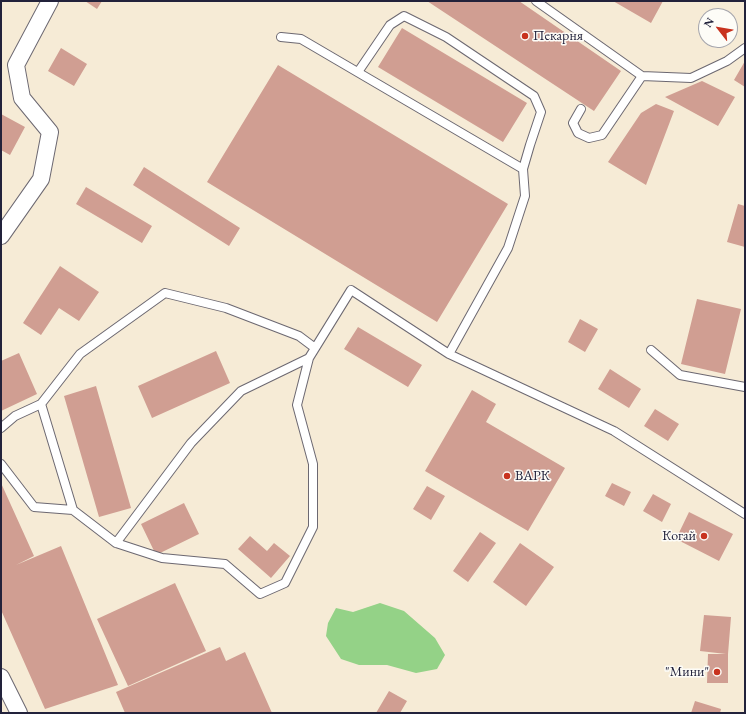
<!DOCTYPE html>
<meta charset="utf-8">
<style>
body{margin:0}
#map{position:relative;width:746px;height:714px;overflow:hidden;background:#f6ebd6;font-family:"EB Garamond",serif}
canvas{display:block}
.frame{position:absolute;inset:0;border:2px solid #22223b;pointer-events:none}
.north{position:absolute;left:698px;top:8px;width:40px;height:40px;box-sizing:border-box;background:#fdfcf7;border:1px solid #a5a5ac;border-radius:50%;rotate:301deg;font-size:11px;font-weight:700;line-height:16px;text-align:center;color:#22223b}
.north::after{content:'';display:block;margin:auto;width:14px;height:18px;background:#c8321e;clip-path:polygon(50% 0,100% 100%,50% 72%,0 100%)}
</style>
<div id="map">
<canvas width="746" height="714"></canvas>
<div class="frame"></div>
<div class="north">N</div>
</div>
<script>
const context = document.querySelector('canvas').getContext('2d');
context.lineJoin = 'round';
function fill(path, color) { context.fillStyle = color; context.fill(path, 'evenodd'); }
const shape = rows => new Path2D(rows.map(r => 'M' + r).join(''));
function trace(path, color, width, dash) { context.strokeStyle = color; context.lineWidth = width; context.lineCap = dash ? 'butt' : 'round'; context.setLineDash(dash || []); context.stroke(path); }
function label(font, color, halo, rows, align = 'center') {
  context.font = font + ' "EB Garamond",serif'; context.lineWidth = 3; context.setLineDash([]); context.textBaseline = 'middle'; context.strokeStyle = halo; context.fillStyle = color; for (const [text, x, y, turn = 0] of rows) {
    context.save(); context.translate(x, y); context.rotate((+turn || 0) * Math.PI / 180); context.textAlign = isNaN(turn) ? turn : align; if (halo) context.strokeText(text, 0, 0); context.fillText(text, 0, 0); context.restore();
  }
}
fill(shape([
 [380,603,404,611,435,638,445,655,437,669,416,673,387,665,359,665,341,659,326,636,328,623,336,608,353,612]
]), '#94d287');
fill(shape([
 [85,1,102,1,97,9],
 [427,1,519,1,621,71,594,111],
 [613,1,663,1,651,23],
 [402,28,527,103,503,142,378,67],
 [61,48,87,64,74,86,48,71],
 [745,61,745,87,734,80],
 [278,65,508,204,437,322,207,182],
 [702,81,735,97,718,126,665,97],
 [656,104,674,111,646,185,608,162,641,113],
 [1,114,25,127,10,155,1,150],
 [144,167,240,228,229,246,133,185],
 [86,187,152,226,142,243,76,204],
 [738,204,745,206,745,247,727,242],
 [60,266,99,292,79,321,59,308,41,335,23,323],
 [697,299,741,309,725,374,681,364],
 [580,319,598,329,585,352,568,342],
 [358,327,422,365,408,387,344,349],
 [216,351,230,383,152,418,138,386],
 [19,353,37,394,1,411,1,361],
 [610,369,641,389,629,408,598,389],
 [96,386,131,508,99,517,64,396],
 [472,390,496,404,486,422,565,468,528,531,425,471],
 [655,409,679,424,668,441,644,426],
 [1,483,34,556,16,565,61,546,118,685,45,709,1,610],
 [612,483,631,492,624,506,605,496],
 [427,486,445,496,431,520,413,509],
 [653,494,671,504,662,522,643,511],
 [184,503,199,534,156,555,141,524],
 [689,512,733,534,719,561,676,539],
 [480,532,496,543,468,582,453,571],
 [250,536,267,551,274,543,290,556,271,578,238,549],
 [520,543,554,567,526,606,493,582],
 [175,583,206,651,128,686,97,619],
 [704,615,731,617,728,654,728,683,707,683,708,654,726,654,700,651],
 [220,647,226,661,245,652,272,713,125,713,116,692],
 [389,691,407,701,400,713,376,713],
 [695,701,721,709,720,713,691,713]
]), '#d09e92');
const service = shape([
 [536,1,642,76],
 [281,37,301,39,523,169,525,196,508,248,449,354,614,431,745,514],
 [358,72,390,25,404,16,446,37,534,96,541,112,530,145,523,169],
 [581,109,573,123,578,133,589,138,602,135,642,76,691,78,727,61,745,48],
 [651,350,680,375,745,387],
 [309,358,297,405,313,464,313,527,285,583,260,594,225,564,162,558,116,543,73,510,41,404,80,354,165,293,226,308,299,336,315,348],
 [1,428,15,416,41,404],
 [1,464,34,507,73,510],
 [116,543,191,443,241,391,309,358,351,290,449,354]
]);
const minor = shape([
 [1,236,41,179,50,132,22,98,16,65,50,1],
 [1,677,19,713]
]);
trace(service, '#6c6871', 10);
trace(minor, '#6c6871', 18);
trace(service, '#fff', 8);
trace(minor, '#fff', 16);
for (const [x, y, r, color] of [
 [525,36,4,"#c8321e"],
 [507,476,4,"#c8321e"],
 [704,536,4,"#c8321e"],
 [717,672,4,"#c8321e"]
]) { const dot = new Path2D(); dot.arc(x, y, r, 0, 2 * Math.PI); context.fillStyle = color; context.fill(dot); trace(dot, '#fdfcf7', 1.5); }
label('14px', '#22223b', '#fdfcf7', [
 ["Пекарня",533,36],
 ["ВАРК",515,476],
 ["Когай",696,536,"right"],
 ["\"Мини\"",709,672,"right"]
], 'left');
</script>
